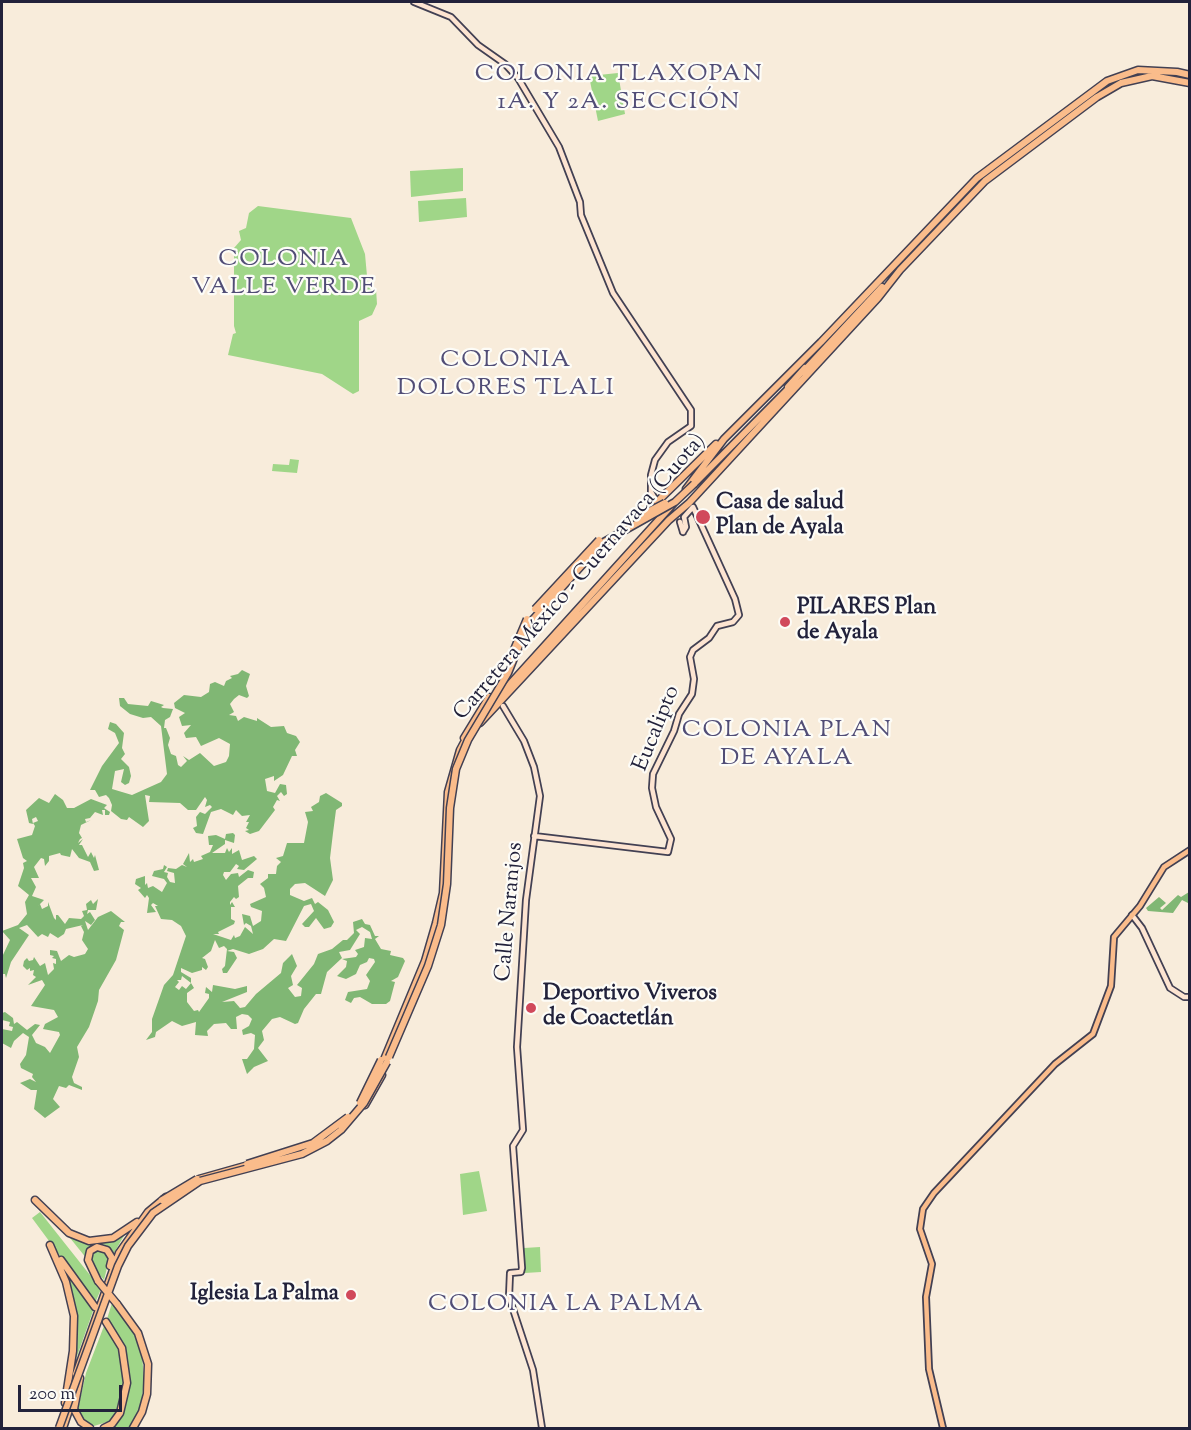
<!DOCTYPE html>
<meta charset="utf-8">
<style>
body{margin:0}
#map{position:relative;width:1191px;height:1430px;overflow:hidden;background:#f8ecdb;font-family:"Sorts Mill Goudy",serif}
canvas{display:block}
.frame{position:absolute;inset:0;border:3px solid #22223b;pointer-events:none}
.scale{position:absolute;left:18px;top:1385px;width:104px;height:27px;box-sizing:border-box;border:3px solid #22223b;border-top:0;padding-left:8px;font-size:18px;line-height:21px;white-space:nowrap;color:#22223b;-webkit-text-stroke:4px #fdfcf7;paint-order:stroke}
</style>
<div id="map">
<canvas width="1191" height="1430"></canvas>
<div class="frame"></div>
<div class="scale">200 m</div>
</div>
<script>
const context = document.querySelector('canvas').getContext('2d');
context.lineJoin = 'round';
function fill(path, color) { context.fillStyle = color; context.fill(path, 'evenodd'); }
const shape = rows => new Path2D(rows.map(r => 'M' + r).join(''));
function trace(path, color, width, dash) { context.strokeStyle = color; context.lineWidth = width; context.lineCap = dash ? 'butt' : 'round'; context.setLineDash(dash || []); context.stroke(path); }
function label(font, color, halo, rows, align = 'center') {
  context.font = font + ' "Sorts Mill Goudy",serif'; context.lineWidth = 4.5; context.setLineDash([]); context.textBaseline = 'middle'; context.strokeStyle = halo; context.fillStyle = color; for (const [text, x, y, turn = 0] of rows) {
    context.save(); context.translate(x, y); context.rotate((+turn || 0) * Math.PI / 180); context.textAlign = isNaN(turn) ? turn : align; if (halo) context.strokeText(text, 0, 0); context.fillText(text, 0, 0); context.restore();
  }
}
fill(shape([
 [618,73,625,114,598,121,589,76],
 [463,168,463,191,411,197,410,171],
 [466,198,467,217,419,222,418,201],
 [258,206,351,218,365,254,368,287,376,289,377,304,372,315,359,321,359,391,353,394,322,374,228,355,233,334,236,333,234,326,234,248,241,240,239,231,246,228,249,213],
 [290,459,299,460,297,473,272,471,273,464,289,465],
 [479,1171,487,1211,463,1215,460,1174],
 [40,1212,101,1289,95,1303,32,1218],
 [66,1233,84,1241,125,1234,114,1253,106,1245,98,1244,90,1248,87,1259],
 [540,1247,541,1272,525,1273,524,1248],
 [102,1249,109,1255,109,1260,104,1280,93,1267,92,1258,95,1251],
 [67,1275,93,1311,75,1362,77,1321],
 [112,1303,132,1328,142,1355,144,1378,142,1400,137,1416,129,1428,108,1428,120,1417,130,1386,128,1359,122,1343,107,1319],
 [104,1326,119,1350,124,1385,116,1413,110,1421,94,1426,81,1418,78,1409,86,1373]
]), '#a0d688');
fill(shape([
 [242,670,250,674,246,686,249,696,247,698,239,695,234,699,230,704,234,712,229,715,236,716,238,721,244,717,257,721,257,718,271,727,284,726,287,733,296,736,300,742,295,750,297,756,292,756,283,775,274,781,274,776,265,779,267,791,275,793,280,784,286,785,287,794,284,796,281,792,277,796,280,801,277,800,273,807,275,810,259,831,250,834,245,831,249,830,246,828,249,822,246,822,250,815,242,816,236,810,233,815,221,809,211,812,203,834,196,833,193,828,197,826,196,817,200,812,205,814,212,807,210,805,205,807,207,800,205,797,196,810,188,810,180,803,149,802,150,796,145,795,149,821,143,827,129,817,127,820,121,819,111,811,112,805,109,798,106,795,99,797,95,790,90,790,102,766,119,743,115,733,108,729,110,722,116,724,124,733,122,748,125,754,121,759,129,767,131,776,129,783,125,785,121,782,124,769,115,771,112,789,132,795,161,782,167,774,161,726,151,717,143,718,130,714,120,706,119,698,124,698,128,704,148,706,151,701,164,705,161,707,163,708,173,709,170,717,165,720,164,728,166,728,170,738,168,745,171,754,176,756,178,765,181,767,187,761,183,756,189,760,200,753,214,766,226,762,229,756,230,744,219,738,201,746,196,737,186,738,184,733,191,725,182,726,179,717,185,713,175,708,174,703,184,695,201,697,209,692,210,684,215,682,224,686,226,681,232,678,230,676,238,674],
 [326,793,342,803,342,806,336,810,333,833,330,858,333,880,325,896,305,883,295,884,290,889,290,895,304,901,312,898,315,904,318,902,328,910,334,922,331,927,324,929,316,918,309,927,305,927,302,924,314,911,311,904,304,906,286,941,274,939,263,949,249,954,233,949,227,951,234,952,237,958,227,973,223,973,222,969,225,966,227,949,224,946,219,948,215,940,211,951,202,958,205,959,208,967,206,970,202,967,202,970,192,973,181,968,181,972,191,978,191,983,182,976,181,980,177,980,179,982,175,987,179,990,182,986,186,989,191,983,194,988,187,993,187,1002,194,1011,198,1010,199,1012,209,998,209,994,205,993,206,987,212,992,213,985,235,989,247,986,247,992,222,1002,234,1001,240,1008,245,1007,256,994,281,973,283,963,292,954,297,966,291,976,293,985,288,988,295,997,301,996,302,988,297,985,314,964,318,954,332,949,343,940,347,940,354,933,353,922,362,919,365,924,370,925,375,936,379,936,375,939,381,949,391,951,390,955,403,958,405,961,398,977,391,981,395,982,390,1001,386,1004,372,1004,360,997,354,998,351,1003,345,1000,348,992,367,989,370,981,366,975,375,962,374,959,369,958,367,962,360,965,356,974,346,979,337,976,346,967,347,961,342,959,356,957,358,954,355,950,364,947,365,938,372,939,370,932,362,927,356,930,360,934,350,950,339,952,342,958,327,972,321,994,316,994,304,1009,298,1023,295,1024,280,1017,272,1019,262,1031,264,1040,258,1048,268,1061,254,1067,247,1074,242,1059,247,1059,254,1049,255,1035,251,1033,243,1035,242,1030,249,1026,252,1019,248,1015,242,1014,236,1017,237,1029,231,1029,226,1023,214,1024,207,1031,208,1036,195,1035,196,1022,182,1026,172,1021,156,1032,155,1037,146,1040,152,1032,152,1019,164,985,173,975,186,936,181,926,172,920,161,919,155,906,158,906,153,903,151,905,156,912,147,913,149,898,147,895,145,898,138,890,141,888,135,884,136,879,145,876,145,885,147,883,148,888,153,886,162,892,167,883,164,879,152,876,154,871,163,869,164,865,167,867,164,872,168,873,167,877,170,882,175,883,174,873,167,871,168,868,176,869,182,865,187,867,183,864,189,853,190,862,193,859,194,862,203,859,201,856,210,852,213,845,209,845,208,836,216,835,225,839,226,834,233,833,235,835,234,843,225,840,225,844,212,853,225,853,227,848,229,852,232,848,232,854,239,850,242,860,254,856,257,859,244,870,237,869,239,866,236,864,230,872,224,872,223,875,226,880,231,874,238,873,239,877,248,870,254,872,253,878,248,878,238,886,239,897,236,899,234,897,230,902,230,905,232,902,235,907,231,907,231,919,235,921,234,924,218,932,219,934,213,934,231,940,234,935,235,938,240,936,245,927,253,934,251,926,246,923,244,925,242,914,250,916,253,926,261,921,262,911,251,907,250,904,266,897,264,888,260,884,268,878,268,874,276,874,277,866,281,862,276,858,283,856,287,843,304,843,308,822,305,812,313,811,311,807,319,802,320,796],
 [55,794,63,800,67,808,74,808,91,799,107,805,104,808,110,812,109,815,105,815,105,810,102,810,103,815,95,812,90,818,85,819,86,822,91,820,81,825,79,833,82,838,80,839,78,843,83,839,79,845,82,845,88,857,91,852,94,858,95,855,99,870,94,871,90,862,79,858,72,849,70,857,61,855,60,853,49,856,49,861,45,866,44,859,41,858,34,867,39,878,31,878,36,887,32,896,44,900,38,906,40,904,42,909,48,906,48,902,54,918,56,920,56,915,58,915,65,924,69,918,81,919,84,916,82,911,87,910,86,904,91,900,93,904,98,899,96,910,88,910,87,914,90,912,95,920,91,925,85,921,88,930,98,917,111,911,125,922,121,922,119,926,124,930,116,960,99,990,98,1001,89,1027,77,1047,79,1057,72,1077,74,1083,82,1087,82,1090,69,1085,66,1088,59,1086,53,1099,60,1107,45,1118,34,1109,37,1090,31,1090,20,1083,30,1079,36,1082,32,1077,33,1074,21,1068,20,1064,26,1055,29,1037,23,1033,14,1041,11,1048,2,1043,2,1029,12,1031,13,1027,9,1026,10,1022,2,1020,2,1013,5,1012,13,1018,14,1024,17,1022,27,1030,35,1024,40,1025,32,1035,36,1043,45,1047,50,1053,60,1035,59,1032,43,1029,45,1024,58,1017,54,1010,31,1006,45,985,42,980,28,985,36,977,33,975,34,970,30,971,30,968,27,970,23,966,24,961,27,958,29,961,33,960,34,957,40,966,45,963,48,975,54,969,53,963,56,964,56,959,52,958,54,956,50,955,50,950,57,951,61,961,69,955,74,957,85,954,88,949,82,940,84,932,81,926,83,925,66,929,64,934,58,938,50,933,48,937,42,934,38,937,27,925,19,928,29,935,11,962,6,978,5,974,2,974,2,957,10,940,2,931,18,925,27,914,25,902,29,895,18,886,24,868,23,863,27,861,23,858,17,839,32,835,35,826,33,823,38,821,36,817,32,819,33,824,29,823,26,810,39,798,49,803],
 [1189,892,1188,903,1182,900,1173,913,1148,911,1146,908,1159,897,1166,903,1160,908,1162,910,1178,895,1181,897]
]), '#80b774');
const secondary = shape([
 [414,2,451,17,478,45,505,64,518,78,559,147,580,202,581,215,613,293,691,410,691,426,668,442,655,460,651,475,651,492,658,504],
 [680,522,683,532],
 [503,706,524,741,534,767,540,796,526,900,517,1047,523,1130,513,1146,522,1268,521,1272,510,1273,509,1297,533,1370,542,1428],
 [534,836,668,852,671,839,656,807,652,788,653,774,674,731,679,714,692,694,694,679,690,657,693,650,709,638,717,626,733,622,739,615,735,599,693,507,684,517,686,527,683,532],
 [1132,915,1142,928,1170,988,1184,997,1190,997]
]);
const primary = shape([
 [943,1428,929,1369,926,1297,932,1264,920,1229,923,1209,934,1193,1055,1064,1093,1034,1111,986,1114,937,1140,906,1164,867,1190,850]
]);
const highway = shape([
 [803,372,882,287],
 [788,387,805,368],
 [694,484,790,387],
 [686,489,724,439,821,342,977,178,1107,81,1138,70,1177,72,1190,75],
 [657,502,716,444],
 [491,705,673,504],
 [480,723,669,520,689,503,878,298,900,270,985,181,1097,97,1121,83,1152,76,1190,83],
 [464,738,489,697],
 [381,1067,425,961,436,923,443,893,448,792,460,750,468,735],
 [365,1105,382,1075],
 [199,1179,252,1164],
 [35,1200,69,1233,89,1241,113,1238,137,1222],
 [50,1245,66,1282,74,1316,73,1351,65,1403],
 [61,1260,95,1307],
 [98,1281,88,1260,90,1251,97,1247,107,1250,112,1258,110,1266],
 [117,1304,138,1333,148,1364,147,1394,142,1412,133,1428],
 [76,1374,119,1253,148,1212,166,1197],
 [80,1378,74,1409,81,1422,90,1428],
 [63,1428,74,1395],
 [104,1428,112,1424,120,1413,127,1383,122,1348,106,1322]
]);
trace(secondary, '#424053', 8);
trace(primary, '#424053', 8);
trace(highway, '#424053', 9);
trace(secondary, '#fde4d1', 4.5);
trace(primary, '#fabc8b', 4.5);
trace(highway, '#fabc8b', 6);
const highwayBridge = shape([
 [642,515,665,503],
 [535,609,599,540],
 [505,671,527,619],
 [389,1057,428,966,441,925,447,884,450,808,456,769,468,740,508,673,527,626,602,543,675,502,694,484],
 [360,1103,381,1060],
 [247,1164,313,1143,348,1117],
 [162,1200,197,1179],
 [98,1281,117,1304],
 [59,1428,118,1266,128,1246,153,1213,200,1181,302,1154,327,1141,341,1130,364,1103,387,1062]
]);
trace(highwayBridge, '#424053', 9, []);
trace(highwayBridge, '#fabc8b', 6);
for (const [x, y, r, color] of [
 [703,517,8,"#d1495b"],
 [785,622,6,"#d1495b"],
 [531,1008,6,"#d1495b"],
 [351,1295,6,"#d1495b"]
]) { const dot = new Path2D(); dot.arc(x, y, r, 0, 2 * Math.PI); context.fillStyle = color; context.fill(dot); trace(dot, '#fdfcf7', 2); }
label('bold 22px', '#22223b', '#fdfcf7', [
 ["Casa de salud",716,504],
 ["Plan de Ayala",716,529],
 ["PILARES Plan",797,609],
 ["de Ayala",797,634],
 ["Deportivo Viveros",543,995],
 ["de Coactetlán",543,1020],
 ["Iglesia La Palma",339,1295,"right"]
], 'left');
label('22px', '#22223b', '#fdfcf7', [
 ["Carretera México - Cuernavaca (Cuota)",581,578,-49],
 ["Eucalipto",658,729,-68],
 ["Calle Naranjos",511,912,-85]
]);
context.letterSpacing = '1.5px';
label('24px', '#514d76', '#fdfcf7', [
 ["COLONIA TLAXOPAN",619,76],
 ["1A. Y 2A. SECCIÓN",619,104],
 ["COLONIA",284,261],
 ["VALLE VERDE",284,289],
 ["COLONIA",506,362],
 ["DOLORES TLALI",506,390],
 ["COLONIA PLAN",787,732],
 ["DE AYALA",787,760],
 ["COLONIA LA PALMA",566,1306]
]);
context.letterSpacing = '0px';
</script>
